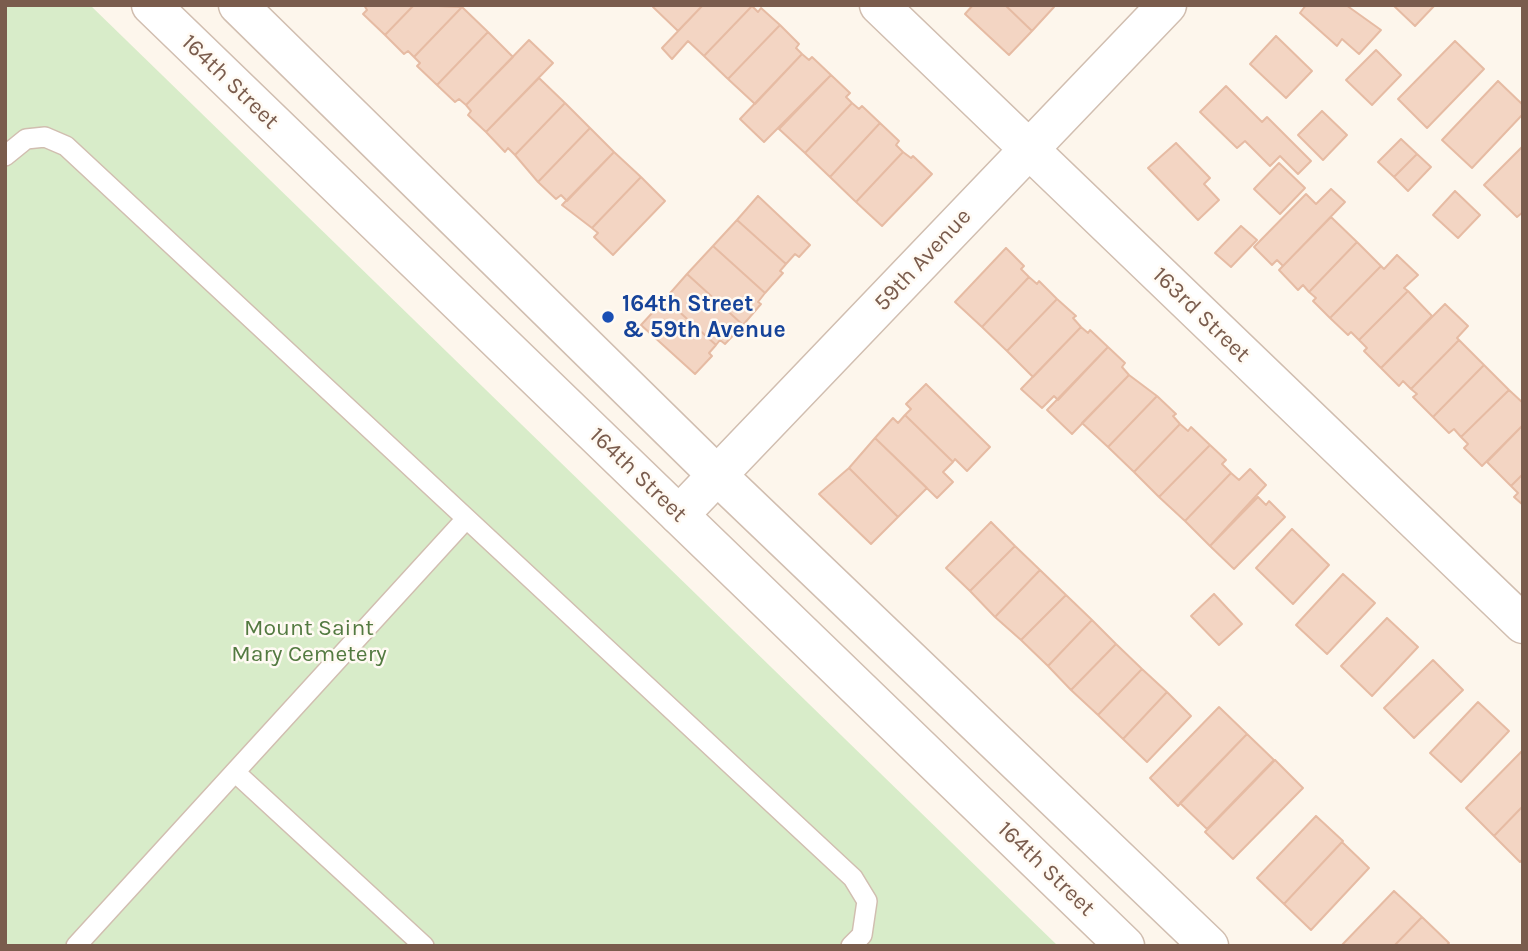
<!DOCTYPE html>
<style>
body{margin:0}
#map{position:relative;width:1528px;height:951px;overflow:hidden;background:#fdf6ec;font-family:Karla,sans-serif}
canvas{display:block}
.frame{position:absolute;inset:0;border:7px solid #7a5c4d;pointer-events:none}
</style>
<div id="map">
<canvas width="1528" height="951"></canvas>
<div class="frame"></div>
</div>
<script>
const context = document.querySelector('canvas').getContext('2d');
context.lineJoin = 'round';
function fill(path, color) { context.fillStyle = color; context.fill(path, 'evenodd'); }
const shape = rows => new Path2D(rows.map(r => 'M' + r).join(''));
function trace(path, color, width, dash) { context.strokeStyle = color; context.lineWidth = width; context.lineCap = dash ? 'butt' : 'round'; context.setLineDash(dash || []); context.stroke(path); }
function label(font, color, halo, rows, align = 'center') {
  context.font = font + ' Karla,sans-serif'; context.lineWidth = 5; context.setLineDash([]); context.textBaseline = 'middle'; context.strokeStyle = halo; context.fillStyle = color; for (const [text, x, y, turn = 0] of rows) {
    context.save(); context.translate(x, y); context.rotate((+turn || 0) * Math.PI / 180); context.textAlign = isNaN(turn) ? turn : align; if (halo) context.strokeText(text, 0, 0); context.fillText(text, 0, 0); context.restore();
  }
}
fill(shape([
 [5,5,90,5,1058,946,5,946]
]), '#d8ecc9');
const building = shape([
 [364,5,414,5,385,35,363,14,367,10,364,5],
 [414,5,462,7,414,57,408,51,404,54,385,35,414,5],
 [655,5,703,5,678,31,653,7,655,5],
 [703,5,752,6,704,56,688,41,672,59,662,48,703,5],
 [973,5,1005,5,1032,31,1009,55,965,14,973,5],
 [1005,5,1052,5,1054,7,1032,31,1005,5],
 [1306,5,1346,5,1381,30,1359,54,1342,39,1337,46,1300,13,1306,5],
 [1393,5,1435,5,1415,26,1393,5],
 [752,6,758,12,761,8,780,25,728,79,704,56,752,6],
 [462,7,488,32,437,85,417,66,420,63,414,57,462,7],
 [780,25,799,44,796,48,802,54,755,104,728,79,780,25],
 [488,32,513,57,466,105,459,99,455,102,437,85,488,32],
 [1276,36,1312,71,1286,98,1250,64,1276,36],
 [529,40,553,63,486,132,468,115,471,111,466,105,529,40],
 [1455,41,1484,69,1427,128,1398,99,1455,41],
 [1376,50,1401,75,1372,105,1346,80,1376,50],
 [802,54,809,60,812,57,831,75,764,142,740,119,802,54],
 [831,75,850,93,846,97,852,103,805,153,779,129,831,75],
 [539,78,565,103,515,155,508,148,505,152,486,132,539,78],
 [1498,81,1523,105,1523,114,1472,168,1442,140,1498,81],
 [1226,86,1262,122,1267,117,1311,161,1298,174,1280,156,1270,166,1245,141,1237,148,1200,112,1226,86],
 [565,103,590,128,538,182,515,155,565,103],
 [852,103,859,109,862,106,880,123,830,177,805,153,852,103],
 [1322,111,1347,135,1323,160,1298,135,1322,111],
 [880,123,899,141,896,145,903,152,856,202,830,177,880,123],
 [590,128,614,152,567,201,561,195,556,199,538,182,590,128],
 [1401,139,1417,154,1394,177,1378,162,1401,139],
 [1176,143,1210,178,1204,184,1219,200,1198,220,1148,168,1176,143],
 [1523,146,1523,212,1517,217,1484,185,1523,146],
 [614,152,641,177,592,228,562,205,614,152],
 [903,152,911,158,913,156,932,174,882,226,856,202,903,152],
 [1417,154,1431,167,1408,191,1394,177,1417,154],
 [1279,163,1305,188,1280,214,1254,189,1279,163],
 [641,177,665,201,613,255,594,237,598,233,592,228,641,177],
 [1331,189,1345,202,1283,266,1277,260,1272,265,1254,247,1306,194,1316,204,1331,189],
 [1455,191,1480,215,1458,238,1433,215,1455,191],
 [758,196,810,245,799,257,795,254,786,264,737,220,758,196],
 [1331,217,1357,242,1309,292,1303,285,1298,290,1279,270,1331,217],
 [737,220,786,264,780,271,783,273,765,293,713,246,737,220],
 [1241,226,1257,240,1231,267,1215,253,1241,226],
 [1357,242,1381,266,1330,318,1313,301,1316,298,1309,292,1357,242],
 [713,246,765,293,758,302,761,304,743,325,687,274,713,246],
 [1006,248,1024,266,1021,269,1029,277,982,327,955,302,1006,248],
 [1397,255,1418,275,1404,288,1408,291,1359,340,1351,332,1348,335,1330,318,1381,266,1384,269,1397,255],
 [687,274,743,325,725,344,720,340,716,345,665,299,687,274],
 [1029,277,1037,284,1039,281,1057,299,1007,351,982,327,1029,277],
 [1408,291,1432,316,1381,368,1364,351,1367,348,1359,340,1408,291],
 [665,299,716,345,709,353,712,356,695,374,641,325,665,299],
 [1057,299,1076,316,1073,318,1081,327,1033,377,1007,351,1057,299],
 [1445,304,1468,326,1457,338,1459,340,1411,389,1403,381,1399,386,1381,368,1445,304],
 [1081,327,1088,333,1090,330,1108,347,1058,400,1054,396,1042,408,1021,389,1081,327],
 [1459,340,1484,365,1433,417,1413,397,1417,394,1411,389,1459,340],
 [1108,347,1125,363,1122,367,1129,375,1072,434,1047,410,1108,347],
 [1484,365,1509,390,1461,437,1454,429,1449,433,1433,417,1484,365],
 [1129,375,1157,396,1108,447,1082,423,1129,375],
 [926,384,990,447,967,471,955,459,953,462,905,415,911,409,906,404,926,384],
 [1509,390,1523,403,1523,425,1482,466,1464,448,1468,444,1461,437,1509,390],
 [1157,396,1176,414,1173,416,1180,424,1134,472,1108,447,1157,396],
 [905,415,953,462,943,472,953,482,937,498,875,438,893,418,898,423,905,415],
 [1180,424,1188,431,1191,427,1210,445,1159,497,1134,472,1180,424],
 [1523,425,1523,474,1511,486,1487,462,1523,425],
 [875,438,927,488,898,517,849,468,875,438],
 [1210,445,1226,460,1222,464,1231,473,1185,521,1159,497,1210,445],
 [849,468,898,517,871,544,819,494,849,468],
 [1250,469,1266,485,1210,546,1185,521,1231,473,1239,480,1250,469],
 [1523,474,1523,505,1514,497,1518,493,1511,486,1523,474],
 [1258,497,1266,505,1269,501,1285,517,1234,569,1210,546,1258,497],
 [991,522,1015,546,970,591,946,568,991,522],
 [1292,529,1329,565,1293,604,1256,568,1292,529],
 [1015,546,1040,570,995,617,970,591,1015,546],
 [1040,570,1066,595,1021,640,995,617,1040,570],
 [1343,574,1375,603,1327,654,1296,625,1343,574],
 [1214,594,1242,624,1219,645,1191,616,1214,594],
 [1066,595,1092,620,1048,666,1021,640,1066,595],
 [1387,618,1418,647,1372,696,1341,666,1387,618],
 [1092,620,1116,644,1071,690,1048,666,1092,620],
 [1116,644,1142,669,1098,715,1071,690,1116,644],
 [1433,660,1463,690,1414,738,1384,708,1433,660],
 [1142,669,1167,692,1123,739,1098,715,1142,669],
 [1167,692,1191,716,1147,762,1123,739,1167,692],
 [1478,702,1509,731,1461,782,1430,753,1478,702],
 [1219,707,1247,734,1178,806,1150,778,1219,707],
 [1247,734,1274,760,1207,829,1180,803,1247,734],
 [1523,750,1523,806,1494,836,1466,808,1523,750],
 [1275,760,1303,788,1233,859,1205,832,1275,760],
 [1523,806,1523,859,1520,862,1494,836,1523,806],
 [1316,816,1343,841,1284,904,1257,878,1316,816],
 [1342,842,1369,868,1311,930,1284,904,1342,842],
 [1394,891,1422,917,1394,946,1341,946,1394,891],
 [1422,917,1449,943,1446,946,1394,946,1422,917]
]);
fill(building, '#f3d5c3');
trace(building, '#e6bba3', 2);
const service = shape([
 [5,156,26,139,45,137,66,146,853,878,867,901,862,935,851,946],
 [236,773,424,946],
 [76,946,466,519]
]);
const minor = shape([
 [879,5,1523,624],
 [679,515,1167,5]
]);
const tertiary = shape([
 [151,5,1125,946],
 [238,5,718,476,1209,946]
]);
trace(service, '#d1beb0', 22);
trace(minor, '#d1beb0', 41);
trace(tertiary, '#d1beb0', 41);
trace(service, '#fff', 19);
trace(minor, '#fff', 38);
trace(tertiary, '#fff', 38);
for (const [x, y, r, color] of [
 [608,317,7,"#1a4fb4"]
]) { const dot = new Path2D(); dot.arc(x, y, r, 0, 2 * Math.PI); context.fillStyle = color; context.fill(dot); trace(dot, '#fffaf3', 2.5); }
label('23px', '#7a5c4d', '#fffaf3', [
 ["164th Street",230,82,44],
 ["59th Avenue",923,260,-47],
 ["163rd Street",1201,315,44],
 ["164th Street",638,475,44],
 ["164th Street",1046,869,44]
]);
label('bold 23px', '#164399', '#fffaf3', [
 ["164th Street",622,304],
 ["& 59th Avenue",622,330]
], 'left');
label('23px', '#537a41', '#fffaf3', [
 ["Mount Saint",309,628],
 ["Mary Cemetery",309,654]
]);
</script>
